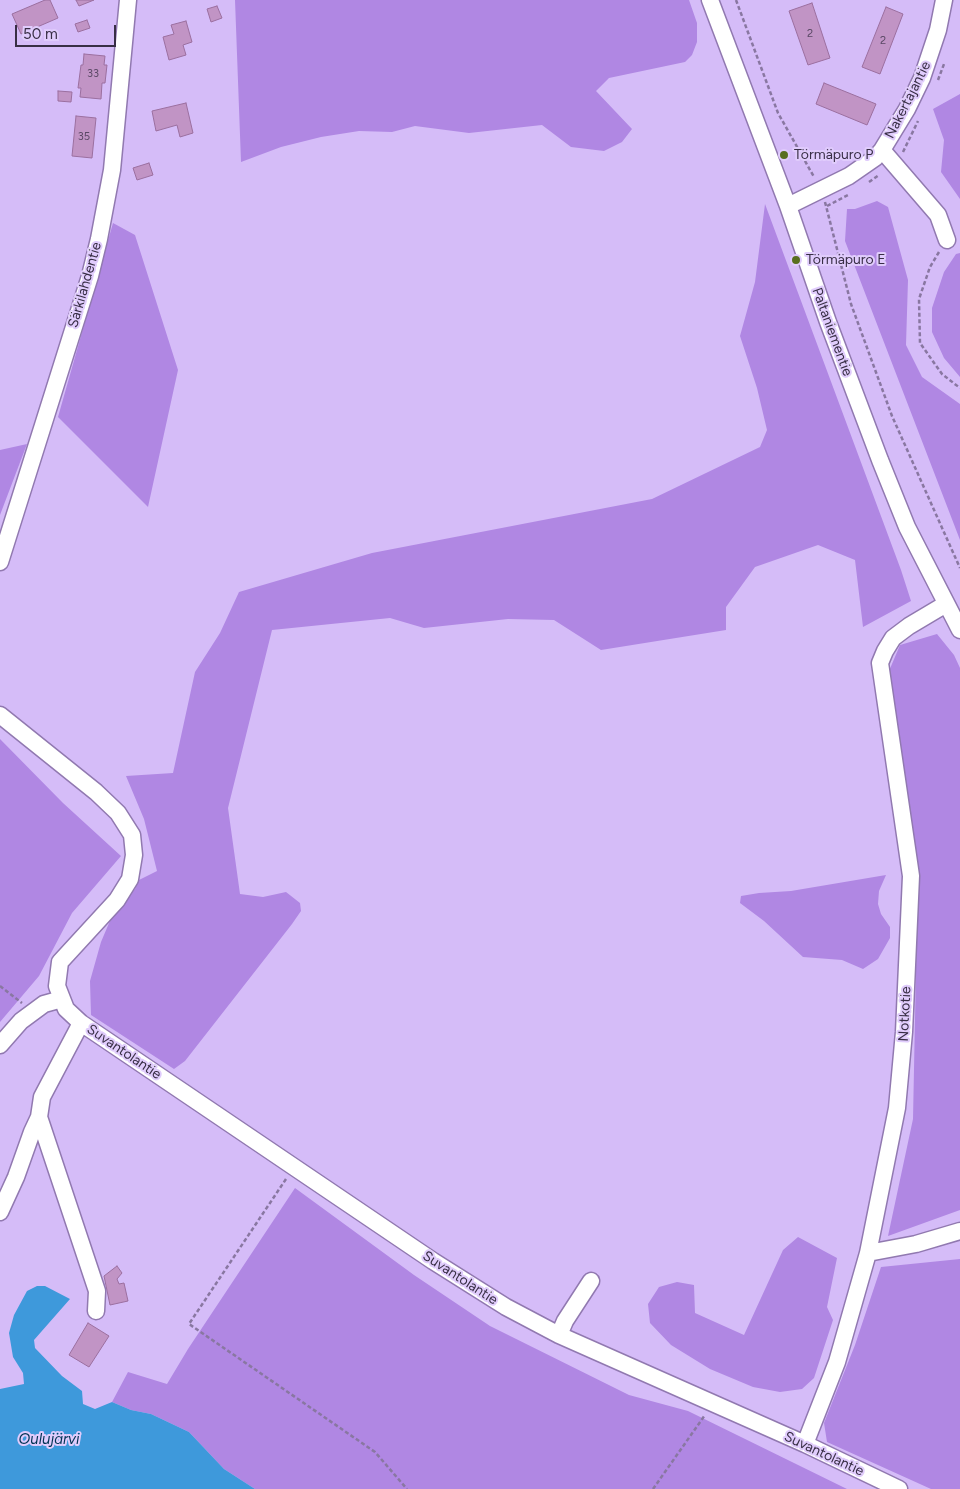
<!DOCTYPE html>
<meta charset="utf-8">
<style>
body{margin:0}
#map{position:relative;width:960px;height:1489px;overflow:hidden;background:#d5bcf8;font-family:Figtree,sans-serif}
canvas{display:block}
.scale{position:absolute;left:15px;top:25px;width:101px;height:22px;box-sizing:border-box;border:2px solid #382e45;border-top:0;padding-left:6px;font-size:15px;line-height:18px;white-space:nowrap;color:#382e45;-webkit-text-stroke:4px #e0ccfc;paint-order:stroke}
</style>
<div id="map">
<canvas width="960" height="1489"></canvas>
<div class="scale">50 m</div>
</div>
<script>
const context = document.querySelector('canvas').getContext('2d');
context.lineJoin = 'round';
function fill(path, color) { context.fillStyle = color; context.fill(path, 'evenodd'); }
const shape = rows => new Path2D(rows.map(r => 'M' + r).join(''));
function trace(path, color, width, dash) { context.strokeStyle = color; context.lineWidth = width; context.lineCap = dash ? 'butt' : 'round'; context.setLineDash(dash || []); context.stroke(path); }
function label(font, color, halo, rows, align = 'center') {
  context.font = font + ' Figtree,sans-serif'; context.lineWidth = 4; context.setLineDash([]); context.textBaseline = 'middle'; context.strokeStyle = halo; context.fillStyle = color; for (const [text, x, y, turn = 0] of rows) {
    context.save(); context.translate(x, y); context.rotate((+turn || 0) * Math.PI / 180); context.textAlign = isNaN(turn) ? turn : align; if (halo) context.strokeText(text, 0, 0); context.fillText(text, 0, 0); context.restore();
  }
}
fill(shape([
 [235,0,689,0,697,23,697,42,692,55,685,62,609,78,596,91,632,129,622,142,604,151,571,147,542,125,469,133,415,126,392,132,359,131,321,137,281,147,241,162],
 [960,94,960,199,941,172,944,140,933,109],
 [877,201,888,207,908,280,906,345,922,377,960,404,960,540,845,241,847,209,855,209],
 [765,204,901,570,911,601,863,627,855,560,818,545,755,567,726,607,726,630,601,650,554,620,508,619,424,628,390,618,272,630,228,808,240,894,263,897,286,892,300,903,301,911,292,924,185,1061,174,1069,91,1015,90,981,101,942,112,916,135,889,139,880,157,871,144,819,126,776,173,773,195,672,220,633,239,592,372,553,652,499,760,447,767,430,757,388,740,336,755,282],
 [113,223,135,235,178,370,148,507,58,417],
 [960,253,960,377,944,358,932,332,932,308,944,272,956,254],
 [27,444,0,515,0,450],
 [937,634,954,655,960,668,960,1210,888,1236,913,1119,918,868,889,671,900,645],
 [0,739,63,803,121,856,72,913,39,976,0,1022],
 [886,875,879,891,878,904,881,914,890,927,890,938,878,959,863,969,842,960,803,957,764,921,740,903,741,896,759,893,791,891],
 [295,1188,414,1275,490,1326,629,1395,688,1411,847,1489,255,1489,224,1469,189,1432,151,1414,131,1410,112,1402,128,1372,167,1384,188,1349],
 [798,1237,837,1258,827,1307,833,1320,814,1378,802,1389,780,1392,753,1387,710,1369,671,1345,650,1323,648,1304,659,1287,677,1282,694,1285,695,1313,744,1335,783,1250],
 [960,1259,960,1489,931,1489,827,1442,824,1423,855,1345,881,1267]
]), '#b087e3');
fill(shape([
 [37,1286,45,1286,70,1299,34,1340,35,1348,62,1376,82,1391,83,1404,95,1409,112,1402,131,1410,151,1414,189,1432,224,1469,255,1489,0,1489,0,1389,24,1384,23,1373,13,1357,9,1333,14,1315,27,1291]
]), '#3e99db');
const building = shape([
 [45,0,50,0,58,18,21,34,12,14,45,0],
 [76,0,94,0,79,6,76,0],
 [812,3,830,58,808,65,789,11,812,3],
 [217,6,222,18,211,22,207,9,217,6],
 [886,7,903,14,880,74,862,67,886,7],
 [87,20,90,28,78,32,75,24,87,20],
 [186,21,192,42,183,45,186,55,169,60,163,37,174,34,171,25,186,21],
 [84,54,105,56,104,65,107,65,105,83,102,83,101,99,80,97,81,88,78,88,81,65,83,65,84,54],
 [824,83,876,104,867,125,816,104,824,83],
 [58,91,72,92,71,102,58,101,58,91],
 [186,103,193,133,180,137,177,125,156,131,152,111,186,103],
 [76,116,96,118,92,158,72,156,76,116],
 [149,163,153,175,137,180,133,168,149,163],
 [117,1266,122,1273,117,1279,119,1284,124,1283,128,1301,110,1305,104,1276,117,1266],
 [88,1323,109,1336,89,1367,69,1355,88,1323]
]);
fill(building, '#c194c5');
trace(building, '#9b6f9f', 1);
const minor = shape([
 [710,0,788,206,828,322,880,460,907,527,960,630],
 [882,150,938,215,947,240],
 [788,206,849,176,875,158,882,150,907,109,922,78,938,30,944,0],
 [0,562,90,276,99,239,112,170,128,0],
 [0,715,96,792,118,813,132,835,134,855,130,879,117,900,60,962,57,986,66,1009,81,1023,433,1261,506,1307,559,1335,805,1444,899,1489],
 [81,1023,42,1097,39,1117,97,1291,96,1311],
 [0,1045,21,1021,44,1004,62,999],
 [0,1212,16,1177,32,1132,39,1117],
 [868,1253,916,1244,960,1231],
 [559,1335,565,1321,591,1281],
 [805,1444,837,1362,868,1253,897,1108,904,1032,911,876,880,663,885,651,893,638,909,626,946,604]
]);
trace(minor, '#9179b0', 19);
trace(shape([
 [736,0,778,113,814,177],
 [938,80,944,64],
 [903,152,918,121],
 [869,182,879,175],
 [825,202,851,304,892,416,960,568],
 [827,206,850,194],
 [939,252,930,267,919,299,920,343,942,374,960,388],
 [0,986,22,1003],
 [286,1179,189,1324,375,1452,407,1489],
 [653,1489,705,1415]
]), '#8977a1', 2.5, [4, 2.5]);
trace(minor, '#fff', 16);
for (const [x, y, r, color] of [
 [784,155,5,"#596f1f"],
 [796,260,5,"#596f1f"]
]) { const dot = new Path2D(); dot.arc(x, y, r, 0, 2 * Math.PI); context.fillStyle = color; context.fill(dot); trace(dot, '#e0ccfc', 2); }
label('11px', '#5a4865', null, [
 ["2",810,34],
 ["2",883,41],
 ["33",93,74],
 ["35",84,137]
]);
label('14px', '#382e45', '#e0ccfc', [
 ["Nakertajantie",908,100,-63],
 ["Särkilahdentie",85,285,-74],
 ["Paltaniementie",832,332,70],
 ["Notkotie",905,1014,-87],
 ["Suvantolantie",124,1052,34],
 ["Suvantolantie",460,1278,33],
 ["Suvantolantie",824,1454,25]
]);
label('14px', '#382e45', '#e0ccfc', [
 ["Törmäpuro P",794,155],
 ["Törmäpuro E",806,260]
], 'left');
label('italic 15px', '#003354', '#e0ccfc', [
 ["Oulujärvi",49,1440]
]);
</script>
